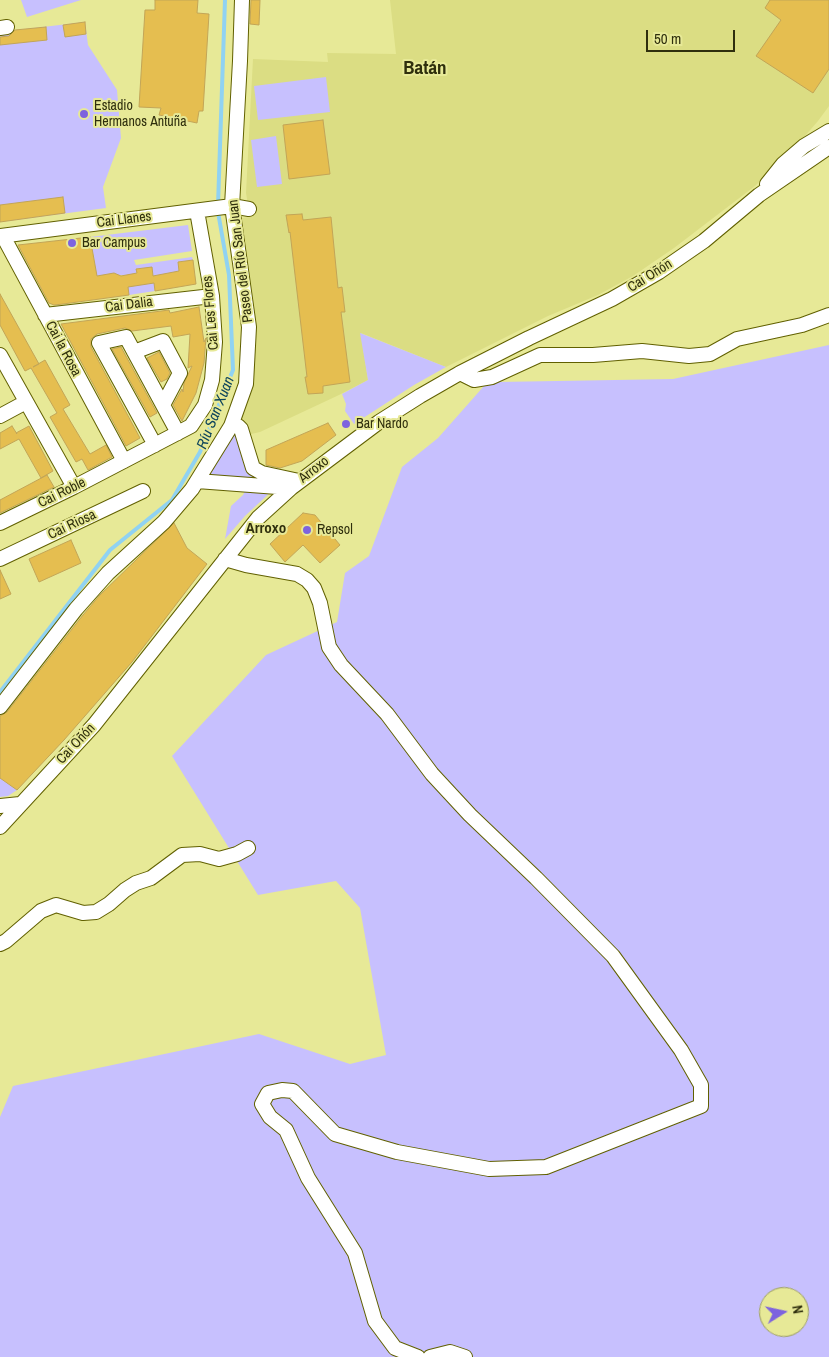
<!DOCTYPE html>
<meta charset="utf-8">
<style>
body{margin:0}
#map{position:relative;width:829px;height:1357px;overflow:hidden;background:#e7e997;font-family:"Archivo Narrow",sans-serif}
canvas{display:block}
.north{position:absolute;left:759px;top:1287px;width:50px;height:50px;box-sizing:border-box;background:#e7e997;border:1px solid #9d9f60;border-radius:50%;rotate:80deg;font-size:14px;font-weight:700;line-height:20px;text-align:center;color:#2f2f0d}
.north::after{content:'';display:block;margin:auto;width:18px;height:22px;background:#7d63de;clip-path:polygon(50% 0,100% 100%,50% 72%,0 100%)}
.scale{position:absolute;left:646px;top:30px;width:89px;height:22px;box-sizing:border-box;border:2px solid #2f2f0d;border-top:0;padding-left:6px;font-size:15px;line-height:18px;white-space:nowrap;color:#2f2f0d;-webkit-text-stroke:4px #e7e997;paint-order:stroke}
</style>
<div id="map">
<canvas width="829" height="1357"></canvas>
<div class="north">N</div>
<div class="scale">50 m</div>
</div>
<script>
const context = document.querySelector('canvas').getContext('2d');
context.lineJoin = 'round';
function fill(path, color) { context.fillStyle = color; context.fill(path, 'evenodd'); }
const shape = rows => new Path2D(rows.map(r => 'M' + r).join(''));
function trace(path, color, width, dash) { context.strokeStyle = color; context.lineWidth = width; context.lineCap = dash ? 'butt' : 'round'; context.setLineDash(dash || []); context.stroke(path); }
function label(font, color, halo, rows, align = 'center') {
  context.font = font + ' "Archivo Narrow",sans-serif'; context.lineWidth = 4; context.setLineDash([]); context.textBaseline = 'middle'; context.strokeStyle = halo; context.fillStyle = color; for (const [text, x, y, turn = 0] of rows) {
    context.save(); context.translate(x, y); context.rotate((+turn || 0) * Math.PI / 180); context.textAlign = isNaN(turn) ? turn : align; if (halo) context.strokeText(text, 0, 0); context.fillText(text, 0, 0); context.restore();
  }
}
fill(shape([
 [390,0,829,0,829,106,818,121,798,144,755,186,674,248,633,276,598,295,548,316,446,367,361,333,368,380,339,395,260,432,247,435,239,419,247,402,253,381,255,326,247,277,241,218,250,217,246,193,253,59,328,62,327,53,396,54]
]), '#dbdd83');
fill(shape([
 [21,0,81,0,27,17],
 [85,22,88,45,117,90,121,138,103,187,106,208,0,222,0,32],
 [326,77,330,112,258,120,254,86],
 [276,136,282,184,257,187,251,140],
 [188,225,192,251,134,260,136,265,192,257,193,260,178,262,179,271,154,288,155,291,129,295,126,275,119,275,89,280,95,264,90,237],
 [152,268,154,282,138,285,136,269],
 [360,333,446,367,414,385,354,424,345,411,346,404,342,394,368,380],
 [829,345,829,1357,0,1357,0,1117,13,1086,259,1034,350,1064,386,1055,360,908,336,881,258,895,172,756,266,655,337,622,345,573,369,556,402,467,438,438,484,386,498,382,673,379],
 [769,1297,799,1297,799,1327,769,1327],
 [234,429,251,471,256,479,206,476],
 [247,487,274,489,245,516,225,539,231,506,243,495],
 [0,778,17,790,8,796,0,797]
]), '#c7c0fe');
trace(shape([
 [218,205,225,0],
 [0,692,110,550,172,500,200,452,233,370,229,275,218,212]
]), '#90d2f2', 4);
const building = shape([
 [155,0,198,0,197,13,209,14,203,111,199,111,197,123,159,115,161,108,139,107,145,10,155,10,155,0],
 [251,0,260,0,259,25,250,24,251,0],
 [770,0,829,0,829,69,813,93,756,56,781,20,765,8,770,0],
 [85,22,86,34,65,37,63,25,85,22],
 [46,27,47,40,0,45,0,37,9,36,15,30,46,27],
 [323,120,330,174,289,179,283,125,323,120],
 [63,197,65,213,0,222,0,205,63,197],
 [302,214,303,220,331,217,338,288,342,287,345,312,341,312,350,382,323,386,323,393,308,394,305,377,307,377,290,232,289,233,286,215,302,214],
 [90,237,97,276,114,273,121,276,137,273,136,269,152,267,153,276,179,271,178,262,193,260,196,284,155,291,154,283,128,287,129,295,63,304,54,305,49,303,18,245,90,237],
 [0,294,39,364,33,367,45,360,70,405,63,409,90,454,106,445,112,457,88,470,82,459,76,462,50,417,57,413,31,368,25,371,0,325,0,294],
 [199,307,204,342,206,338,204,363,196,393,182,421,173,405,182,389,183,392,184,383,192,366,188,368,190,334,173,337,171,326,132,331,125,328,97,334,91,339,91,347,140,438,126,446,61,324,169,310,170,313,199,307],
 [121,347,157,413,150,417,112,349,121,347],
 [159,352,170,373,167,379,161,382,147,358,159,352],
 [328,423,336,435,302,461,280,468,266,465,266,450,328,423],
 [12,426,17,434,16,433,29,426,53,471,41,478,19,439,0,449,0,433,12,426],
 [47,475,54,487,0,513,0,500,47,475],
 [303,513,315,515,340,545,320,563,303,545,285,562,270,544,303,513],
 [174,523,187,548,207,564,132,662,64,740,17,790,0,778,0,716,7,712,83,615,100,595,174,523],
 [71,540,81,563,39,582,29,559,71,540],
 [0,570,11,594,0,599,0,570]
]);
fill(building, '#e5be50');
trace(building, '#c2a557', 1);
const minor = shape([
 [0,28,7,27],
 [767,184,783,164,804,146,829,131],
 [0,236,232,206,249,209],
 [3,236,124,461],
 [45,315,212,296],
 [134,352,163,341,180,373,163,405],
 [0,355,74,487],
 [460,373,474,380,492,377,540,355,593,355,642,351,689,356,710,354,737,339,802,325,829,315],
 [0,416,26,402],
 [231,426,238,426,241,429,253,468,262,473,299,481],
 [155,445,99,343,126,337,178,433],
 [197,481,291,488],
 [0,523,74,487,191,426,205,405,212,380,215,342,212,296,197,211],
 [0,559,143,491],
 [225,559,246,565,297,574,307,580,314,588,320,603,329,647,341,665,387,714,432,774,470,815,536,878,613,956,681,1050,701,1085,701,1106,546,1167,489,1169,397,1152,335,1134,293,1091,282,1090,268,1093,262,1104,270,1117,286,1130,308,1178,355,1253,375,1321,395,1348,418,1357],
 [0,707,76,609,108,573,164,522,192,489,231,426,246,384,249,327,232,206,240,61,242,0],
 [0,806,20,804],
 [0,827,94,725,258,518,291,488,379,422,420,396,460,373,529,338,612,299,659,272,704,241,759,195,829,147],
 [0,944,6,941,41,911,56,905,83,913,96,912,109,904,125,890,136,883,151,878,182,855,200,854,219,859,237,854,248,848],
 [430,1357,450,1352,465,1357]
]);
trace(minor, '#616000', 16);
trace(minor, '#fff', 14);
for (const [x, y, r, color] of [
 [84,114,5,"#7d63de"],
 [72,243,5,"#7d63de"],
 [346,424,5,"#7d63de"],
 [307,530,5,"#7d63de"]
]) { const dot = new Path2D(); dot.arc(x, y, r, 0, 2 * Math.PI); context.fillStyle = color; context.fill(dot); trace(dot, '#e7e997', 2); }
label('14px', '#2f2f0d', '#e7e997', [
 ["Estadio",94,106],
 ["Hermanos Antuña",94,122],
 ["Bar Campus",82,243],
 ["Bar Nardo",356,424],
 ["Repsol",317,530]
], 'left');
label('14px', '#2f2f0d', '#e7e997', [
 ["Cai Llanes",124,220,-7],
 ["Paseo del Río San Juan",241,261,-97],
 ["Cai Oñón",650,276,-32],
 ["Cai Dalia",129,305,-7],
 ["Cai Les Flores",211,313,-95],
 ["Cai la Rosa",63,349,62],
 ["Arroxo",314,470,-38],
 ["Cai Roble",62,493,-26],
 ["Cai Riosa",72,525,-25],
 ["Cai Oñón",76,744,-47]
]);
label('italic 15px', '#0e455b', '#e7e997', [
 ["Ríu San Xuan",216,413,-68]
]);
label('bold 15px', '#2f2f0d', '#e7e997', [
 ["Arroxo",266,529]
]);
label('bold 19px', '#2f2f0d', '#e7e997', [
 ["Batán",425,69]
]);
</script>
